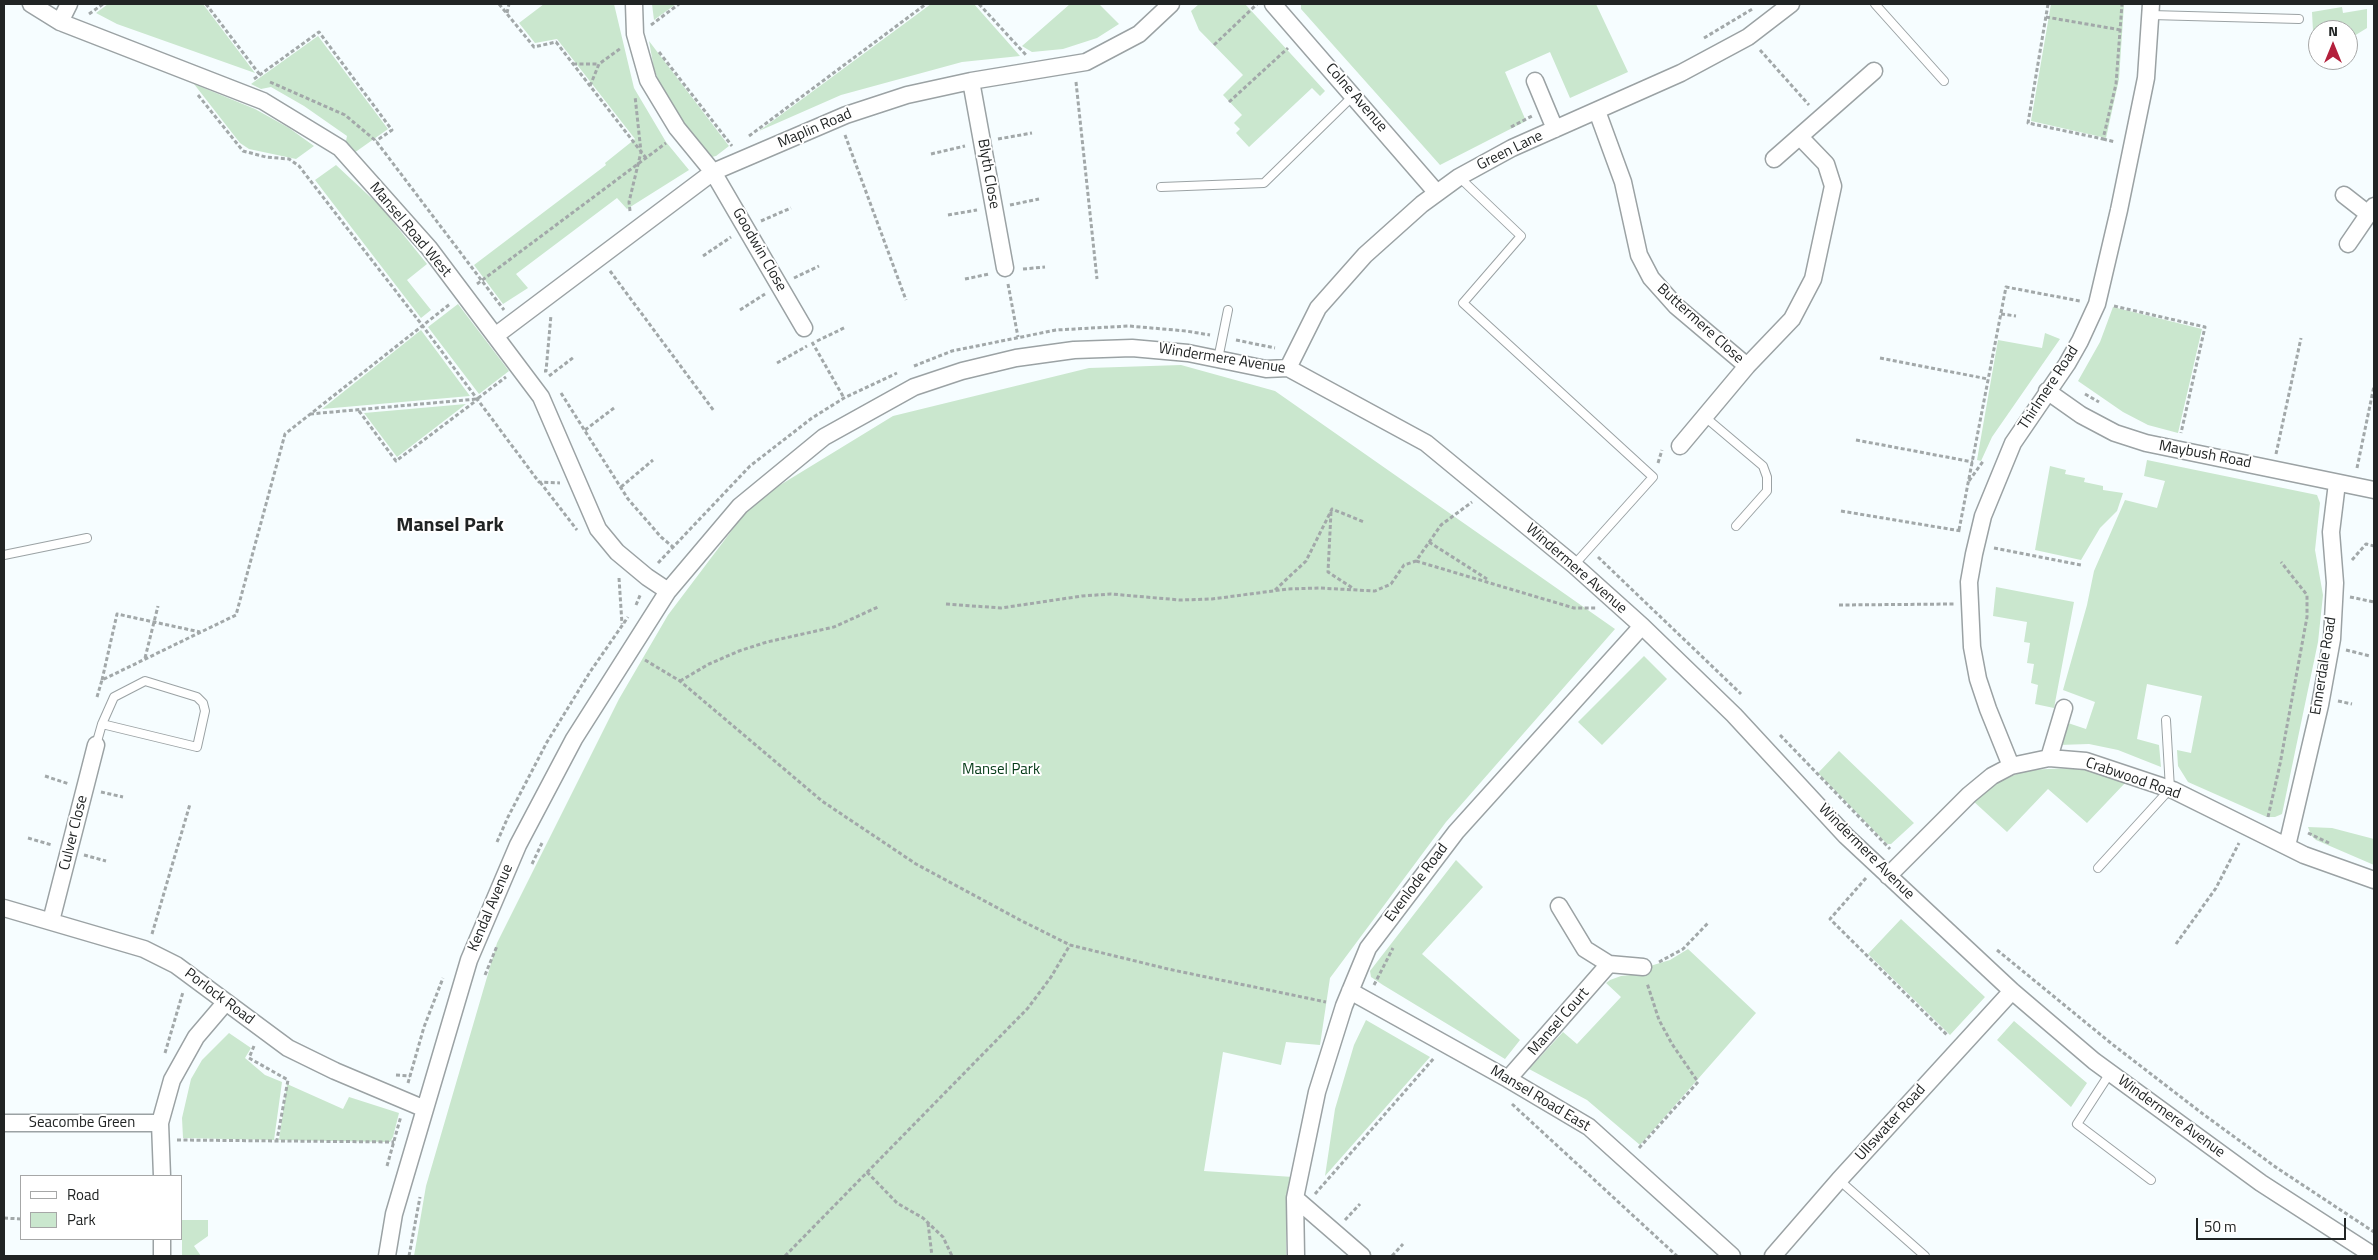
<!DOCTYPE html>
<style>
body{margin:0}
#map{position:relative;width:2378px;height:1260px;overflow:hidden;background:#f6fdff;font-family:"Titillium Web",sans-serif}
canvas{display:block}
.frame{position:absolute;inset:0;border:5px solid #212424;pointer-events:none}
.legend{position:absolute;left:20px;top:1175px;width:162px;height:65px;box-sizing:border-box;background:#fff;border:1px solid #a6a7a7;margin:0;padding:6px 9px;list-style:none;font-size:15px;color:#212424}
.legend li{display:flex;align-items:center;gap:10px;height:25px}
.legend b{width:25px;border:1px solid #a6a7a7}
.north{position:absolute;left:2308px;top:20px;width:50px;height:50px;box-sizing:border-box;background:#fff;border:1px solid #a6a7a7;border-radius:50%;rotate:0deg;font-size:14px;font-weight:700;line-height:20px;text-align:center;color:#212424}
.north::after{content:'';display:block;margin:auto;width:18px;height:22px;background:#b3203c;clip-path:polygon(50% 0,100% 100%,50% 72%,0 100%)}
.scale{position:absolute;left:2196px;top:1218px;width:150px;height:22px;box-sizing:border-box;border:2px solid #212424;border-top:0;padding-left:6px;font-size:15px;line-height:18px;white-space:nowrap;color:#212424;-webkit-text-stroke:4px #fff;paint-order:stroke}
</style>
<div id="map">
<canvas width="2378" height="1260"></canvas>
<div class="frame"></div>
<ul class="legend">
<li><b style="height:6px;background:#fff"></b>Road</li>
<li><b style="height:14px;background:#cae7ce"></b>Park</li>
</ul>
<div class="north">N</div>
<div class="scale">50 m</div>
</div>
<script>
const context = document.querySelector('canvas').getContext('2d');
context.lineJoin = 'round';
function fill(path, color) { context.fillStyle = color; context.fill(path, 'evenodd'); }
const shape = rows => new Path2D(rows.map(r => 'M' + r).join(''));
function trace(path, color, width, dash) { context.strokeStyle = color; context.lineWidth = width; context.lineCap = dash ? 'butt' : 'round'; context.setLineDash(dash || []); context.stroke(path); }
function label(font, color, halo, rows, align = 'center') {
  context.font = font + ' "Titillium Web",sans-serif'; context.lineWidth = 4; context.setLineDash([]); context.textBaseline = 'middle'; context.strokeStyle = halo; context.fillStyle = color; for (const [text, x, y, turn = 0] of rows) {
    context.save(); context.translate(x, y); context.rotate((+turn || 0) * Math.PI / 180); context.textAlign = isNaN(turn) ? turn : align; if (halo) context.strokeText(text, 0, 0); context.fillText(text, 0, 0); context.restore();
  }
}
fill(shape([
 [108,4,203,4,255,73,117,24,96,13],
 [544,4,614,4,634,88,666,142,689,170,627,209,617,198,516,274,528,288,503,304,474,265,606,165,605,163,635,139,557,39,535,43,519,23],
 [652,4,676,4,654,20],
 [931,4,974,4,1020,56,962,62,841,95,759,131],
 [1070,4,1099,4,1119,24,1097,38,1063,49,1032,52,1022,46],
 [1199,4,1245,4,1325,91,1320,96,1312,88,1249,147,1236,133,1240,129,1234,123,1242,115,1223,95,1243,75,1199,30,1191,11],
 [1301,4,1596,4,1628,72,1570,98,1550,52,1505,72,1526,121,1440,165,1301,9],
 [2051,4,2124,4,2119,79,2106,138,2031,121],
 [2342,7,2343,13,2367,9,2367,28,2354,36,2348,34,2348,30,2313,31,2312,12],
 [318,36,388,129,354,153,345,146,347,136,304,106,271,87,261,89,251,84],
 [649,41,729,146,716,156,712,157,680,119,664,94,654,69],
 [194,84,255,109,289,128,314,146,296,159,249,149,240,143],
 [336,165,381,207,427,264,407,280,431,310,421,318,315,180],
 [458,304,509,371,479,394,428,327],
 [2113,307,2202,329,2178,433,2148,425,2123,412,2078,381,2100,342],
 [421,330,470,396,322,409],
 [2045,333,2060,339,1992,437,1981,461,1977,460,1998,340,2042,348],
 [1181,365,1275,391,1615,629,1446,822,1330,978,1320,1045,1286,1042,1281,1065,1223,1052,1204,1171,1293,1177,1286,1209,1286,1256,414,1256,426,1186,497,943,619,699,668,615,754,501,893,416,1089,368],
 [466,404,397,457,364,413],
 [2147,460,2317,495,2320,503,2315,550,2323,595,2318,642,2282,814,2275,817,2267,817,2188,782,2178,766,2177,750,2191,753,2202,696,2147,684,2137,739,2159,745,2161,767,2118,750,2089,744,2058,745,2065,722,2086,729,2095,702,2063,690,2087,605,2094,571,2125,500,2157,508,2165,481,2144,476],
 [2050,466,2066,470,2065,474,2085,478,2084,482,2103,486,2103,490,2123,493,2117,511,2100,528,2081,560,2035,550],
 [1996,587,2074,602,2054,708,2035,704,2038,685,2031,683,2034,664,2027,663,2030,643,2024,642,2027,622,1993,616],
 [1644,656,1667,679,1602,745,1578,722],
 [1839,751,1914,823,1891,844,1887,844,1818,773],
 [2072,768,2097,772,2126,782,2087,823,2048,789,2007,832,1972,800,2001,781,2026,770],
 [2308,827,2332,828,2374,839,2374,865,2316,840,2311,835],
 [1456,860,1483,887,1422,954,1520,1040,1505,1059,1383,985,1371,977,1370,971],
 [1901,919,1985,997,1950,1035,1868,954],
 [1688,949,1756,1013,1640,1145,1587,1100,1529,1069,1563,1032,1577,1044,1621,997,1606,983,1610,980,1621,976,1650,973,1650,966,1670,960],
 [1366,1020,1430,1057,1325,1176,1335,1109,1354,1045],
 [2014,1021,2087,1083,2071,1107,1997,1040],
 [229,1033,251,1048,245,1058,265,1075,282,1082,274,1140,183,1138,182,1118,191,1079,202,1060],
 [287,1084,343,1109,349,1097,399,1113,393,1137,390,1142,279,1140],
 [182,1220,208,1220,208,1236,194,1246,201,1256,182,1256]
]), '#cae7ce');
const service = shape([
 [1875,4,1944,81],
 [2151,15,2299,19],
 [1459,177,1521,236,1463,303,1653,477,1574,565],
 [1161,187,1264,183,1354,95],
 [1218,359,1228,310],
 [1705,417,1763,466,1767,477,1767,491,1736,526],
 [4,555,87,538],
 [96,745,102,724,114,697,145,681,197,697,203,703,205,711,197,747,102,724],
 [2098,868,2170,789,2166,720],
 [2110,1073,2077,1124,2151,1180],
 [1839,1180,1925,1256]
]);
const minor = shape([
 [31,4,60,22,263,101,340,148,429,248,541,397,598,529,617,552,647,577,668,591],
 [634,4,635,34,648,80,677,128,713,172,804,328],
 [1273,4,1437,193],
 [60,22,69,4],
 [971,81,1005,268],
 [1535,81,1555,129],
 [1597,111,1623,182,1639,255,1651,278,1676,306,1747,366],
 [1774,159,1874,71],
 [2344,195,2367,213],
 [2348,244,2374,206],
 [495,336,713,172,846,115,907,95,971,81,1086,62,1139,34,1171,4],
 [1288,368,1318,308,1365,255,1422,204,1459,177,1512,148,1681,73,1748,37,1791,4],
 [2047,391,2081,415,2115,433,2146,443,2374,490],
 [1680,446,1747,366,1792,319,1813,279,1833,186,1826,164,1800,137],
 [2049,758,2064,708],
 [2011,766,1988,709,1978,679,1972,647,1969,582,1974,554,1983,516,2013,443,2067,364,2080,341,2097,304,2119,210,2146,78,2151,4],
 [2287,846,2320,705,2332,639,2335,583,2331,532,2337,483],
 [1888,876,1969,795,1992,776,2011,766,2049,758,2086,761,2173,790,2304,855,2374,880],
 [1559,906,1585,949,1609,964,1643,967],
 [4,908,144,949,176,965,288,1048,335,1071,425,1109],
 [51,921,96,745],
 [1350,991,1508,1079,1589,1127,1732,1256],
 [1508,1079,1609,964],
 [4,1123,160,1123],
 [162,1176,160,1123,172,1080,196,1037,225,1003],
 [1295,1198,1362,1256],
 [162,1256,162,1239],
 [387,1256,394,1214,469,960,518,845,574,739,668,591,740,506,824,437,914,387,962,371,1016,358,1074,350,1132,348,1188,353,1266,369,1288,368,1426,443,1574,565,1642,626,1734,715,1846,836,2012,991,2094,1061,2261,1183,2374,1256],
 [1296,1256,1295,1198,1317,1092,1344,1006,1368,948,1456,832,1642,626],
 [1773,1256,1839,1180,2012,991]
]);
trace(service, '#9ba2a4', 10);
trace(minor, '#9ba2a4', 19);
trace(shape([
 [206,4,260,75],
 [499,4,534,47,556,42,646,158],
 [979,4,1026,55],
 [2048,4,2028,123,2103,139,2116,84,2122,4],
 [507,13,509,4],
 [89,14,103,4],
 [2046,17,2121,30],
 [651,25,679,4],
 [1704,38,1754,8],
 [1214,45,1257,4],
 [1760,50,1809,105],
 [659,52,732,146],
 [573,64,599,64],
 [254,79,319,32,392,130,376,141],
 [270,82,345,115,376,141,504,310],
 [1076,82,1097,279],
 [590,86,599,64,621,48],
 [198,95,243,151,266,157,289,159,299,166,422,325,539,482,560,483],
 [1229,102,1288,48],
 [1511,127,1532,116],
 [845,135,906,300],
 [749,136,926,4],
 [998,139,1032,133],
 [2103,139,2115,142],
 [931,154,965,146],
 [1010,205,1039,199],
 [630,211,629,202,641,152,635,96],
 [948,215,977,210],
 [761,221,791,208],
 [703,256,731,237],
 [1023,269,1045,267],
 [610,271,714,411],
 [794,278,819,266],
 [965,279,989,274],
 [477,284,666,143],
 [1008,284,1018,337],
 [2114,306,2205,327,2181,433],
 [740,310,765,294],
 [2001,314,2016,316],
 [1236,340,1275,348],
 [817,341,846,327],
 [812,342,844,398],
 [1880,358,1988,379],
 [777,363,807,346],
 [914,366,952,351,1056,330,1129,326,1186,331,1210,335],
 [544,371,546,371,551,315],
 [549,376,574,357],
 [561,393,628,499,661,537,673,547],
 [2085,394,2099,402],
 [359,411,396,461,477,400],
 [310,414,477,399,506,377],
 [585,430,614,408],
 [1856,440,1973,462],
 [2276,454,2301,338],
 [1658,463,1662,450],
 [2357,468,2374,386],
 [1969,481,1984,460],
 [540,482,577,530],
 [621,487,653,460],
 [1841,511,1961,531],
 [1331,512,1328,572,1354,589],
 [1959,530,2006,287,2080,301],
 [1429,542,1487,579],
 [1994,548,2081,565],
 [1598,557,1741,694],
 [2352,560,2366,544,2374,546],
 [1416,561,1574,608,1596,608],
 [658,563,750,466,812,418,844,398,897,373],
 [619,578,622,624],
 [1275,590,1306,561,1332,509,1364,522],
 [2350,597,2374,602],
 [946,604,1001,608,1082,596,1111,594,1180,600,1212,599,1288,589,1319,588,1375,591,1391,584,1404,565,1416,561,1441,525,1472,502],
 [636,605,641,593],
 [1839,605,1954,604],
 [2346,650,2370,656],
 [145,658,158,606],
 [645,660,680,681,822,801,916,864,1020,920,1070,945,1168,969,1326,1002],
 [102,680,117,614,200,632],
 [680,681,709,664,739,651,767,642,834,627,878,607],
 [97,697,102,680,236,615,285,434,450,304],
 [2338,701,2352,704],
 [1780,735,1890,849],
 [45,776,69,784],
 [101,792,123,797],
 [2268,817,2280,764,2307,617,2307,595,2281,562],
 [2308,833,2329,843],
 [28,838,52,845],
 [497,842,508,817,547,742,590,672,628,617],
 [84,855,106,861],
 [532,864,542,843],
 [1866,878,1830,919,1947,1035],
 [152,934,190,804],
 [2176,944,2216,888,2239,843],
 [1997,950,2112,1044,2203,1114,2277,1168,2374,1232],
 [1659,962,1683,949,1709,922],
 [485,975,497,946],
 [1374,985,1393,948],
 [254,1046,249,1058,288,1080,277,1140],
 [165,1053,183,992],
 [396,1075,410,1076],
 [408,1083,424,1027,443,978],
 [1512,1104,1677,1256],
 [177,1140,394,1142],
 [1639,1148,1698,1082,1672,1044,1659,1020,1647,983],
 [387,1166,401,1116],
 [867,1172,897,1203,923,1218,943,1237,952,1256],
 [1315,1194,1434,1058],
 [4,1218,21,1219],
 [1345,1220,1360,1204],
 [928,1223,932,1256],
 [409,1256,420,1197],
 [785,1256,1028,1008,1051,977,1070,945],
 [1392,1256,1403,1244]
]), '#a2a8a9', 3, [4, 2.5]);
trace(service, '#fff', 8);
trace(minor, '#fff', 16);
label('15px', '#212424', '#fff', [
 ["Colne Avenue",1356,98,49],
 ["Maplin Road",815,129,-23],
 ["Green Lane",1510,151,-26],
 ["Blyth Close",988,174,80],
 ["Mansel Road West",410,230,50],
 ["Goodwin Close",759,250,60],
 ["Buttermere Close",1700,324,42],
 ["Windermere Avenue",1222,359,9],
 ["Thirlmere Road",2049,388,-57],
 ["Maybush Road",2205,455,11],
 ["Windermere Avenue",1576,569,41],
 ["Ennerdale Road",2324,666,-81],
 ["Crabwood Road",2133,779,19],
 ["Culver Close",74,833,-76],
 ["Windermere Avenue",1866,852,45],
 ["Evenlode Road",1417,883,-53],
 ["Kendal Avenue",491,908,-67],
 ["Porlock Road",219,997,37],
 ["Mansel Court",1559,1022,-49],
 ["Mansel Road East",1540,1099,31],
 ["Windermere Avenue",2171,1117,36],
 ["Seacombe Green",82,1123],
 ["Ullswater Road",1891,1123,-48]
]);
label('15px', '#043a17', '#fff', [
 ["Mansel Park",1001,770]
]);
label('bold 20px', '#212424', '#fff', [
 ["Mansel Park",450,526]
]);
</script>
